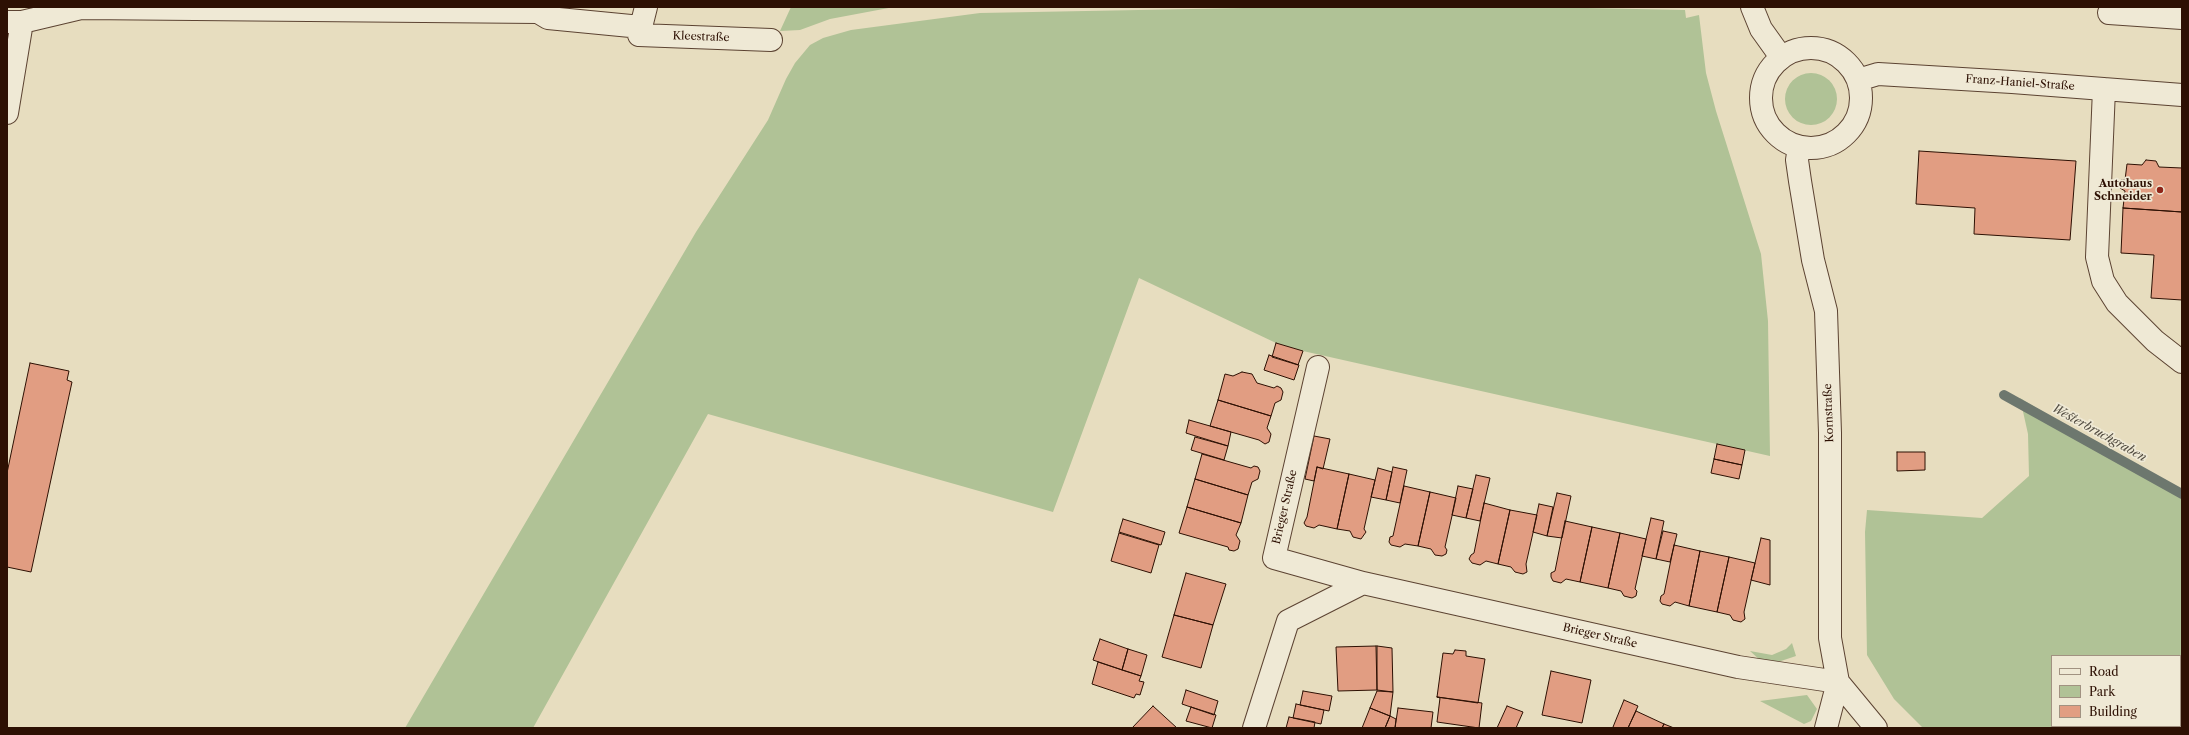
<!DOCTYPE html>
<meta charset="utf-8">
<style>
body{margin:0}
#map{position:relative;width:2189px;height:735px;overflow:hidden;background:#e7ddbf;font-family:"Libre Caslon Text",serif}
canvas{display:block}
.frame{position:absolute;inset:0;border:8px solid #2d1003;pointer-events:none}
.legend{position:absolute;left:2051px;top:655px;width:130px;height:72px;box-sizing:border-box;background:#efe9d5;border:1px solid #a19281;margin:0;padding:5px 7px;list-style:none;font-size:12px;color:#2d1003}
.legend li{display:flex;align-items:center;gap:8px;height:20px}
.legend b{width:20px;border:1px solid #a19281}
</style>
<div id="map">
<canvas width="2189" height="735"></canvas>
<div class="frame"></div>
<ul class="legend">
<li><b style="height:5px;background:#efe9d5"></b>Road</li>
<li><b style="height:11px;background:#b0c296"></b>Park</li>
<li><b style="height:11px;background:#e19d82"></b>Building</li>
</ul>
</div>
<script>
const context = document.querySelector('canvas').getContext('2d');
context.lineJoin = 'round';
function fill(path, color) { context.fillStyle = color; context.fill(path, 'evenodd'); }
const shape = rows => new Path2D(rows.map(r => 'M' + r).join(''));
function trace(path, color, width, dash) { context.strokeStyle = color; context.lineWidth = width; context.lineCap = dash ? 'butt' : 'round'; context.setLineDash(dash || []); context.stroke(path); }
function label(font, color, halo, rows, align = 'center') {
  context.font = font + ' "Libre Caslon Text",serif'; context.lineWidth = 3.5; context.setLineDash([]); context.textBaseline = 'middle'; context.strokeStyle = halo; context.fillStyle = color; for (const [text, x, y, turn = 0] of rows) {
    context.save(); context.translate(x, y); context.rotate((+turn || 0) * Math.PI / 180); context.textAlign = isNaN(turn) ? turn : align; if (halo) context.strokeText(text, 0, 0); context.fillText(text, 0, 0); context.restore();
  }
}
fill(shape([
 [791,7,894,7,830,19,800,30,780,31],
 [1244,8,1587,8,1685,10,1686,18,1699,15,1706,73,1716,111,1761,254,1768,321,1770,456,1303,351,1276,343,1139,278,1053,512,708,414,533,728,405,728,696,232,768,120,786,79,795,63,810,45,823,38,851,30,980,13],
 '1785 99a26 26 0 1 1 52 0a26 26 0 1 1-52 0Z',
 [2020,398,2182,496,2182,695,2180,694,2180,656,2052,656,2052,726,2068,726,2067,728,1923,728,1894,699,1867,655,1865,532,1867,510,1982,518,2029,476,2028,434],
 [1792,643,1796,656,1781,661,1761,661,1750,651,1772,655,1786,649],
 [1807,695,1817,709,1811,721,1804,724,1760,701]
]), '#b0c296');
trace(shape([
 [2004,395,2182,494]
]), '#6d776e', 10);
const building = shape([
 [1919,151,2076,161,2070,240,1974,234,1975,208,1916,204,1919,151],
 [2146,160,2156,161,2159,167,2182,168,2182,212,2123,208,2125,191,2120,188,2121,180,2125,180,2127,164,2142,165,2146,160],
 [2123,208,2182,212,2182,300,2151,298,2154,255,2121,253,2123,208],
 [1276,343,1303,351,1298,365,1272,357,1276,343],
 [1269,355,1299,365,1294,380,1264,370,1269,355],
 [30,363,69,371,67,380,72,382,31,572,7,567,7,473,30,363],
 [1242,372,1252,374,1257,383,1274,388,1277,386,1281,388,1283,392,1281,400,1275,403,1271,416,1218,400,1225,374,1233,376,1242,372],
 [1218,400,1271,416,1267,428,1271,434,1269,442,1265,444,1259,440,1210,426,1218,400],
 [1189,420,1231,432,1228,446,1186,433,1189,420],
 [1314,436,1330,439,1323,469,1317,467,1314,481,1305,479,1314,436],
 [1195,437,1228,446,1224,460,1191,450,1195,437],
 [1717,444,1745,450,1742,465,1714,459,1717,444],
 [1897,452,1925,452,1925,470,1897,471,1897,452],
 [1202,454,1251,468,1254,466,1258,467,1260,471,1258,479,1252,482,1248,495,1195,479,1202,454],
 [1714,459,1742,465,1739,479,1711,473,1714,459],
 [1317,467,1349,474,1337,529,1319,525,1314,528,1306,526,1304,523,1307,517,1317,467],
 [1393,467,1407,470,1400,503,1386,500,1393,467],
 [1378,468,1392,472,1386,500,1371,497,1378,468],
 [1349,474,1375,480,1364,529,1366,532,1361,539,1353,537,1350,531,1337,529,1349,474],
 [1476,475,1490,478,1480,521,1466,518,1476,475],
 [1195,479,1248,495,1241,523,1187,507,1195,479],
 [1404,486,1430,492,1418,546,1405,544,1400,547,1391,545,1389,542,1390,537,1393,536,1404,486],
 [1458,486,1473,489,1466,518,1452,515,1458,486],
 [1430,492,1456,498,1445,547,1447,550,1446,554,1442,556,1435,555,1431,549,1418,546,1430,492],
 [1557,493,1571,496,1562,538,1547,536,1557,493],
 [1484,503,1510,510,1498,564,1486,561,1480,565,1472,563,1469,559,1471,555,1474,553,1484,503],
 [1539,504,1553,507,1547,536,1533,532,1539,504],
 [1187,507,1241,523,1236,535,1240,541,1238,549,1234,551,1229,550,1228,547,1179,533,1187,507],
 [1510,510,1537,515,1526,564,1527,572,1523,574,1515,572,1511,567,1498,564,1510,510],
 [1651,518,1664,521,1656,559,1642,556,1651,518],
 [1123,519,1165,532,1161,545,1119,532,1123,519],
 [1565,521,1592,527,1580,582,1566,579,1561,583,1553,581,1551,577,1551,573,1555,571,1565,521],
 [1592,527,1620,533,1608,588,1580,582,1592,527],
 [1663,531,1677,534,1670,562,1656,559,1663,531],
 [1119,533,1159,545,1151,573,1111,561,1119,533],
 [1620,533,1646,539,1635,589,1637,591,1636,596,1632,598,1624,596,1621,591,1608,588,1620,533],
 [1761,538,1770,540,1770,585,1751,580,1761,538],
 [1674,545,1700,551,1689,606,1675,602,1670,606,1662,604,1660,601,1661,596,1664,594,1674,545],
 [1700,551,1729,557,1717,612,1689,606,1700,551],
 [1729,557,1755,563,1744,612,1745,619,1741,622,1733,620,1730,615,1717,612,1729,557],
 [1186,573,1226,584,1213,625,1174,615,1186,573],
 [1174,615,1213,625,1201,668,1162,657,1174,615],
 [1100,639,1128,649,1122,670,1093,660,1100,639],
 [1376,646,1377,690,1338,691,1336,647,1376,646],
 [1377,646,1392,648,1393,692,1377,690,1377,646],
 [1128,649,1147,655,1141,676,1122,670,1128,649],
 [1455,650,1466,651,1466,656,1485,659,1478,703,1437,697,1443,653,1453,654,1455,650],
 [1098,662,1141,676,1139,681,1144,682,1140,695,1136,694,1134,698,1092,684,1098,662],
 [1551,671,1591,680,1582,723,1542,715,1551,671],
 [1186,690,1218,701,1214,715,1182,704,1186,690],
 [1303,691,1332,696,1329,711,1300,705,1303,691],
 [1377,691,1393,692,1390,716,1370,708,1377,691],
 [1437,697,1482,703,1479,728,1437,722,1440,698,1437,697],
 [1624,700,1638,706,1628,728,1615,728,1613,727,1624,700],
 [1296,704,1324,710,1321,724,1293,718,1296,704],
 [1153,706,1177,728,1132,728,1153,706],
 [1507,706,1523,712,1516,728,1497,728,1507,706],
 [1191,707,1216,715,1212,728,1186,721,1191,707],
 [1370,708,1390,716,1385,728,1362,728,1370,708],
 [1398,708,1433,712,1431,728,1395,728,1398,708],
 [1636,711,1664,724,1662,728,1628,728,1636,711],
 [1390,716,1396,719,1395,728,1385,728,1390,716],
 [1289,717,1315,722,1314,728,1286,728,1289,717],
 [1664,724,1674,728,1662,728,1664,724]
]);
fill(building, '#e19d82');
trace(building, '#2d1003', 1);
const minor = shape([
 [1752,7,1761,29,1781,57],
 [2109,13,2182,18],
 [7,22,22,22,81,8,538,12,548,18,641,27,639,35,771,40],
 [641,27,646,7],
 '1761 98a50 50 0 1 1 100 0a50 50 0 1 1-100 0Z',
 [1858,80,1878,74,2012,82,2182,95],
 [2104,89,2097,257,2103,281,2117,303,2155,341,2182,362],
 [7,113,22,22],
 [1799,147,1797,160,1800,181,1813,260,1826,311,1830,433,1830,638,1838,682,1826,728],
 [1318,367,1274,558,1363,583],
 [1838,682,1876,728],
 [1254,728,1288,621,1363,583,1738,667,1838,682]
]);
trace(minor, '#5c4332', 24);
trace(minor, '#efe9d5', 22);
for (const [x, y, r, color] of [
 [2160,190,4,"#8f2418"]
]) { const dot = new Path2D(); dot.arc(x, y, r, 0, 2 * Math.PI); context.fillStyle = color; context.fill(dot); trace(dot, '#efe9d5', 1.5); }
label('11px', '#2d1003', '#efe9d5', [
 ["Kleestraße",701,37,2],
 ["Franz-Haniel-Straße",2020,83,4],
 ["Kornstraße",1829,413,-92],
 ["Brieger Straße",1285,507,-77],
 ["Brieger Straße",1600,636,13]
]);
label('bold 11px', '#2d1003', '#efe9d5', [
 ["Autohaus",2152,184],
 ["Schneider",2152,197]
], 'right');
label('italic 12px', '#524c41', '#efe9d5', [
 ["Westerbruchgraben",2099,433,29]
]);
</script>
